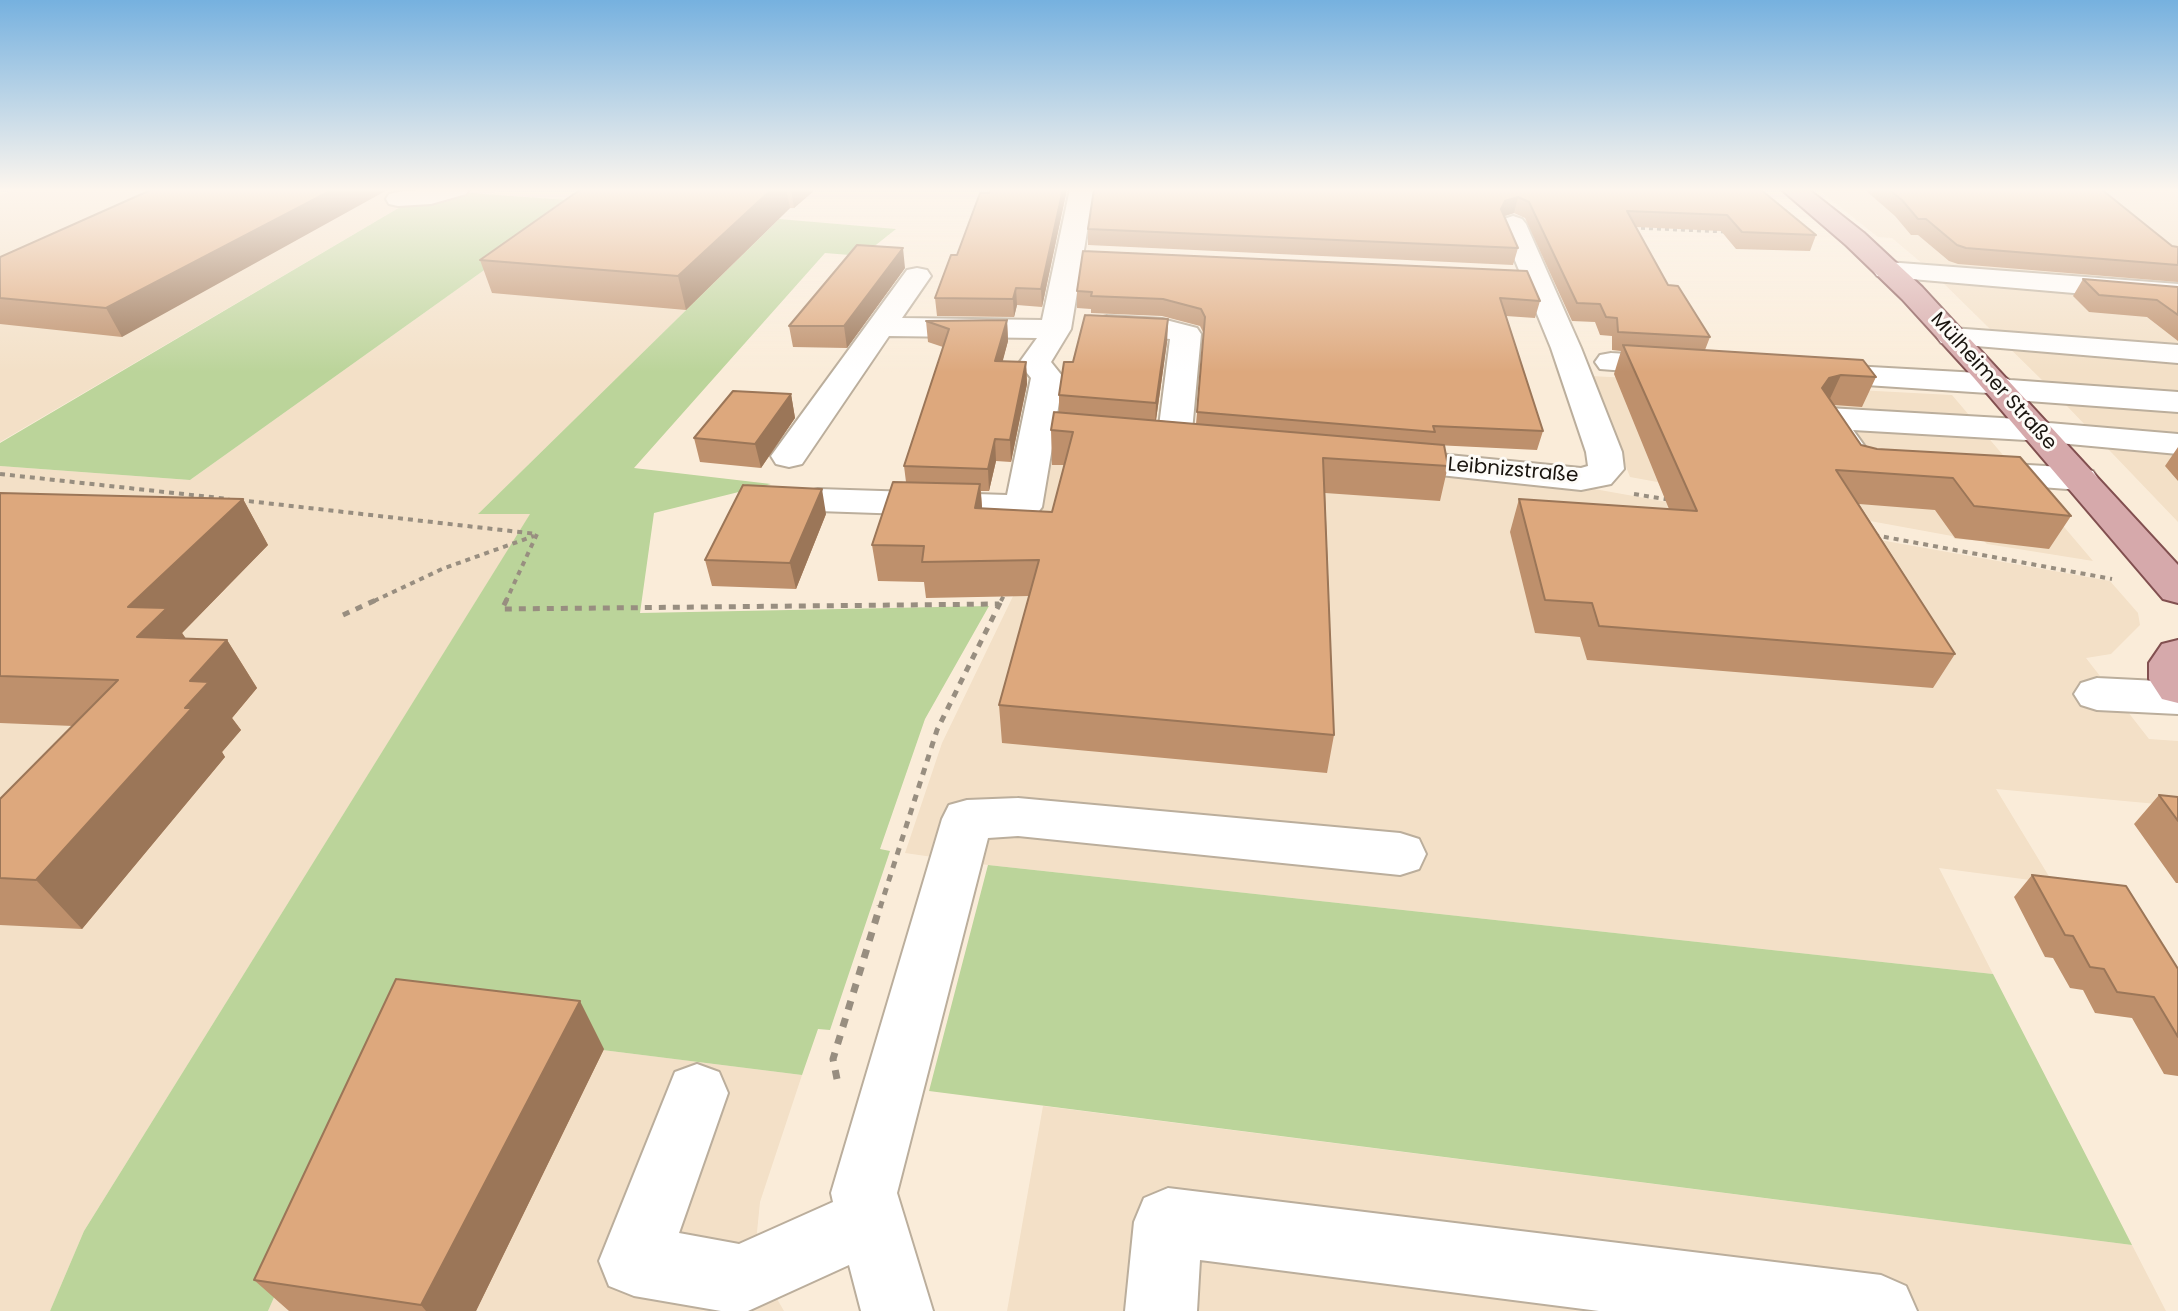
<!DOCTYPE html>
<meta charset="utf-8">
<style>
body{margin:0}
canvas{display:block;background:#faecd9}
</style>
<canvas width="2178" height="1311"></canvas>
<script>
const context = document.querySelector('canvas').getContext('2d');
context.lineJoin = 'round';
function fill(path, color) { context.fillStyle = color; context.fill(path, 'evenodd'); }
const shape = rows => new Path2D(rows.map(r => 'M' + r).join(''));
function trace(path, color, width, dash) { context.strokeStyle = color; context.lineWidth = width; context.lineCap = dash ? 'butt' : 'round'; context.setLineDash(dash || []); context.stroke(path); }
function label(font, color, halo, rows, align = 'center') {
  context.font = font + ' Poppins,sans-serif'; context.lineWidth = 6; context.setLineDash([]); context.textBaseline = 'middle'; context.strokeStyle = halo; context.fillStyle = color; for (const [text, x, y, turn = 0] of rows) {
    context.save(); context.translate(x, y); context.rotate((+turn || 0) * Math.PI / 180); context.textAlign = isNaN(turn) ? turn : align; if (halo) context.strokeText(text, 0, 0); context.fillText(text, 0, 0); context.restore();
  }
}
fill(shape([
 [17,189,497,189,495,193,478,194,429,190,0,442,0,195],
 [1817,189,2178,189,2178,522,2044,382,1930,270,1892,238,1878,237],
 [581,201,779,219,479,513,531,513,84,1231,50,1311,0,1311,0,466,190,480],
 [1591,376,1952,395,2093,561,1987,544,1984,541,1955,539,1952,536,1630,477],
 [1042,435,1499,472,2110,581,2138,613,2140,625,2111,654,2086,658,2149,739,2178,741,2178,806,1996,789,2053,883,1939,868,1993,974,988,865,905,853,942,743,1016,590],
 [395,1024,802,1075,760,1202,757,1232,760,1257,766,1280,784,1311,268,1311],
 [1043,1106,2132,1245,2166,1311,1007,1311]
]), '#f3e0c7');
fill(shape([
 [429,190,581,201,190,480,0,466,0,443],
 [779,219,896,229,862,256,825,253,634,468,771,484,654,513,640,613,989,606,925,719,880,849,890,851,830,1030,818,1029,802,1075,395,1024,268,1311,50,1311,84,1231,530,514,478,514],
 [988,865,1993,974,2132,1245,929,1091]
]), '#bbd49a');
const minor = shape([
 [432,189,469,189,466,194,431,204,398,206,389,204,386,199,389,194,398,192,432,189],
 [1070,189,1094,189,1071,329,1051,362,1063,377,1056,421,1123,429,1128,436,1123,443,1111,446,1053,442,1042,507,1036,515,1023,518,818,511,805,508,799,500,805,492,818,489,1007,495,1031,378,1019,363,1037,338,889,336,802,464,789,467,776,464,771,456,907,270,917,268,927,270,931,276,902,318,1042,320,1070,189],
 [1513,216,1522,219,1526,224,1581,348,1622,452,1624,469,1611,484,1581,490,1374,468,1369,460,1374,452,1387,449,1581,468,1588,466,1586,452,1551,348,1500,224,1504,219,1513,216],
 [1887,262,2178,284,2178,302,1877,276,1873,270,1877,264,1887,262],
 [1107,316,1162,319,1197,328,1201,334,1191,442,1186,449,1174,452,1162,449,1157,442,1170,339,1096,331,1092,325,1096,319,1107,316],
 [1952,328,2178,345,2178,363,1941,343,1937,337,1941,331,1952,328],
 [1611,353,1679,357,1690,359,1695,366,1690,373,1679,375,1600,369,1595,362,1600,355,1611,353],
 [1816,364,1997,374,2010,380,2178,392,2178,412,2001,399,1988,393,1805,381,1800,374,1805,367,1816,364],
 [1828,408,2036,420,2049,423,2178,434,2178,454,2026,440,1853,430,1871,455,1866,463,1853,466,1840,463,1811,418,1816,411,1828,408],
 [1976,462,2080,468,2093,471,2098,479,2093,487,2080,490,1963,481,1958,473,1963,465,1976,462],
 [2097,678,2178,682,2178,714,2097,710,2081,705,2074,694,2081,683,2097,678],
 [1018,798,1400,833,1419,839,1426,854,1419,869,1400,875,1018,836,988,838,897,1193,933,1311,861,1311,849,1265,748,1311,721,1311,634,1296,609,1286,599,1261,675,1072,697,1064,719,1072,728,1093,679,1233,739,1244,833,1202,831,1193,942,819,949,805,967,800,1018,798],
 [1168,1188,1881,1275,1906,1286,1917,1311,1599,1311,1200,1260,1197,1311,1125,1311,1134,1222,1144,1198,1168,1188]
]);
const major = shape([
 [1781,189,1808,189,1864,233,1922,287,2178,565,2178,603,2163,599,1974,378,1902,299,1846,245,1781,189],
 [2178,640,2178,703,2162,699,2149,679,2149,663,2162,644,2178,640]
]);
trace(minor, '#bbae9c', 4);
trace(major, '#825050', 4);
trace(shape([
 [1633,228,1726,232]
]), '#988e80', 3, [4, 4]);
trace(shape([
 [0,474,229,499],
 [1634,494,1671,500],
 [239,500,537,534,506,601],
 [1874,535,2112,579],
 [374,601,442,569,534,536],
 [1001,601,1005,593]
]), '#988e80', 4, [5, 5]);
trace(shape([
 [507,599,502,609,999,604],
 [343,615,378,599],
 [880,908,937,730,1002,599]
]), '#988e80', 5, [7, 7]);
trace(shape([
 [837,1079,833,1059,880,906]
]), '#988e80', 7, [9, 9]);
fill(minor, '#fff');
fill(major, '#d6a9ab');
fill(shape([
 [153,189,122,337,0,324,0,257],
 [533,189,568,189,548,190],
 [581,189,816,189,794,208,790,208,686,310,492,293,480,260],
 [990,189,1067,189,1042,307,1017,305,1014,317,937,316,935,298],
 [1094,189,1760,189,1816,235,1810,251,1736,249,1721,231,1636,227,1668,285,1710,337,1705,350,1876,377,1862,407,1834,405,1861,445,2071,516,2049,549,1955,538,1935,510,1859,504,1955,654,1933,688,1587,660,1580,637,1535,633,1510,532,1519,499,1669,509,1614,374,1621,351,1612,350,1612,336,1600,335,1595,322,1572,321,1525,218,1514,213,1504,216,1518,248,1513,265,1088,245,1088,229],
 [1864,189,2101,189,2172,246,2178,247,2178,282,1958,264,1949,261,1918,235,1911,235,1895,216],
 [1083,251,1540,301,1535,318,1506,316,1543,431,1537,450,1435,445,1448,466,1440,501,1325,493,1334,735,1327,773,1002,743,999,705,1029,596,926,598,924,582,878,581,872,545,906,482,904,466,943,347,928,342,926,321,1007,320,1008,341,1002,362,1026,362,1027,384,1011,462,996,461,989,491,981,491,982,508,1052,512,1064,465,1052,465,1051,430,1059,412,1059,395,1073,362,1168,319,1167,342,1156,420,1196,424,1204,334,1200,326,1162,316,1091,313,1091,309,1077,308,1077,291],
 [905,268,847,348,793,347,789,326],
 [2083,279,2178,287,2178,341,2147,317,2089,312,2073,296],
 [791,394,795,418,761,468,700,462,694,438],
 [2178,447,2178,481,2165,466],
 [0,493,243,499,268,545,182,633,186,639,227,640,257,688,232,718,241,730,222,752,225,757,82,929,0,925,0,799,73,726,0,723],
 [826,514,796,589,712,586,705,560],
 [2159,795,2178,797,2178,883,2176,883,2134,824],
 [2032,875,2178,969,2178,1076,2164,1074,2132,1018,2095,1013,2083,990,2070,988,2053,958,2045,957,2014,897],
 [604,1049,476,1311,289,1311,254,1280]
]), '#be906c');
fill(shape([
 [334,189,389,189,122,337,106,308],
 [772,189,786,189,790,208,686,310,678,276],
 [791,189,816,189,794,208],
 [1063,189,1067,189,1042,307,1041,289],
 [1518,197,1514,213,1502,217,1501,209,1505,201],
 [903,248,905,268,847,348,844,326],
 [1016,288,1017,305,1014,317,1013,299],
 [1168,319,1167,342,1155,427,1156,403],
 [1007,320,1008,341,997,383,995,361],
 [1026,362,1027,384,1011,462,1010,440],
 [1841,375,1827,405,1822,388,1829,378],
 [791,394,795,418,761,468,755,444],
 [995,439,996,461,989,491,988,469],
 [980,484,983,520,975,508],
 [822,489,826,514,796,589,790,563],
 [243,499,268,545,182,633,198,656,137,637,128,607],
 [227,640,257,688,232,718,241,730,222,752,225,757,82,929,36,880,185,708,190,681],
 [580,1001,604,1049,476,1311,426,1311,421,1305]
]), '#9b7658');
const building = shape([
 [153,189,334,189,106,308,0,298,0,257,153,189],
 [581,189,772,189,678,276,480,260,581,189],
 [990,189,1063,189,1041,289,1016,288,1013,299,935,298,951,255,957,255,980,193,989,193,990,189],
 [1094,189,1760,189,1816,235,1742,232,1727,215,1627,211,1668,285,1678,286,1710,337,1618,332,1617,318,1606,317,1600,304,1577,303,1529,202,1518,197,1505,201,1501,209,1518,248,1088,229,1094,189],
 [1888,189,2101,189,2172,246,2178,247,2178,265,1966,248,1957,245,1926,219,1918,219,1902,200,1888,189],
 [857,245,903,248,844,326,789,326,857,245],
 [1083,251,1527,271,1540,301,1500,298,1543,431,1433,426,1435,432,1197,412,1205,317,1201,309,1163,299,1091,296,1092,292,1077,291,1083,251],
 [2083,279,2178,287,2178,315,2157,300,2099,295,2083,279],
 [1085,315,1168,319,1156,403,1059,395,1064,362,1073,362,1085,315],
 [1007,320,995,361,1026,362,1010,440,995,439,988,469,904,466,949,329,926,321,1007,320],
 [1623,345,1863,360,1876,377,1841,375,1829,378,1822,388,1861,445,1877,449,2020,457,2071,516,1974,506,1953,478,1836,470,1955,654,1599,626,1592,603,1545,600,1519,499,1697,511,1623,345],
 [733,391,791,394,755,444,694,438,733,391],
 [1054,412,1444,445,1448,466,1323,458,1334,735,999,705,1039,560,922,562,924,546,872,545,893,482,980,484,975,508,1052,512,1073,432,1051,430,1054,412],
 [743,485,822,489,790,563,705,560,743,485],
 [0,493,243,499,128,607,167,608,137,637,227,640,190,681,209,682,185,708,192,708,36,880,0,878,0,799,118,680,0,676,0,493],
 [2159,795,2178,797,2178,821,2159,795],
 [2032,875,2126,886,2178,969,2178,1037,2154,997,2117,992,2104,969,2090,967,2073,936,2065,935,2032,875],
 [396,979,580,1001,421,1305,254,1280,396,979]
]);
fill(building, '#dda87d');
trace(building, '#9b7658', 2);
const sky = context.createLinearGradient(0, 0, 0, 372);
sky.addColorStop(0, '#76b1df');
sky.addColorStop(0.51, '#fdf6ee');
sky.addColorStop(1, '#fdf6ee00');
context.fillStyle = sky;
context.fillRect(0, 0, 2178, 372);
label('20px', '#19140e', '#fdfbf7', [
 ["Mülheimer Straße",1993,382,48],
 ["Leibnizstraße",1513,471,5]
]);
</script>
